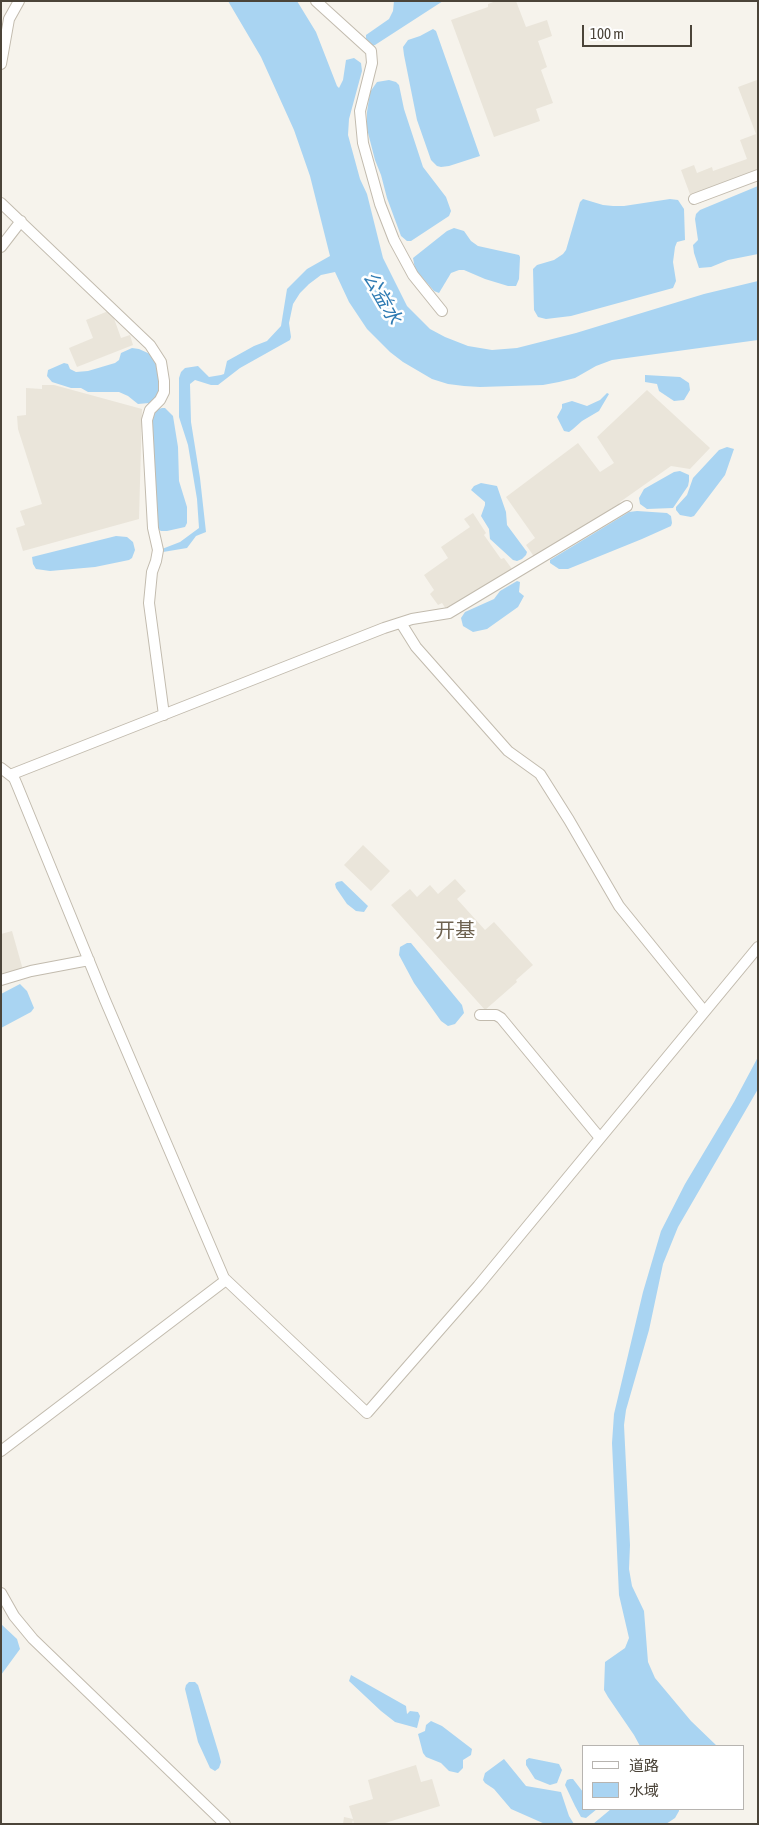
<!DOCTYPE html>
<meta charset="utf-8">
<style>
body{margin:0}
#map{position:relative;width:759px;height:1825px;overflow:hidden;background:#f6f3ec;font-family:"Asap Condensed","Noto Sans SC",sans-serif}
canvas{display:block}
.frame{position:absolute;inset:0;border:2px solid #4b4439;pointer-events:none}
.legend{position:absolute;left:582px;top:1745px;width:162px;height:65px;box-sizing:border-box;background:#fff;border:1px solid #b7b4b0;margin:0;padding:6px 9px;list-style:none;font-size:15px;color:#4b4439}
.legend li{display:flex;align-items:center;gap:10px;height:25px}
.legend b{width:25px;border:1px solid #b7b4b0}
.scale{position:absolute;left:582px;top:25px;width:110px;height:22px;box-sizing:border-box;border:2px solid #4b4439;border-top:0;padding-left:6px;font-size:15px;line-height:18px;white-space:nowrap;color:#4b4439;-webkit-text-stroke:4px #fff;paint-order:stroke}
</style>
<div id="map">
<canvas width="759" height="1825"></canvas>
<div class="frame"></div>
<ul class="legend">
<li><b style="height:6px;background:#fff"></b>道路</li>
<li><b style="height:14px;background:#a9d4f2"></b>水域</li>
</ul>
<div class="scale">100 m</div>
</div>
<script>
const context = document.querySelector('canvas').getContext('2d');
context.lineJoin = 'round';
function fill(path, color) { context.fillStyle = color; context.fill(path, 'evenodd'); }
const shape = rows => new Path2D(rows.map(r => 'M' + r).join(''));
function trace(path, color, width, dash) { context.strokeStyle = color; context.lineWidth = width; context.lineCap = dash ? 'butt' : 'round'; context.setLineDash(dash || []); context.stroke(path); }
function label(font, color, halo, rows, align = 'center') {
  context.font = font + ' "Asap Condensed","Noto Sans SC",sans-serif'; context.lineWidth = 5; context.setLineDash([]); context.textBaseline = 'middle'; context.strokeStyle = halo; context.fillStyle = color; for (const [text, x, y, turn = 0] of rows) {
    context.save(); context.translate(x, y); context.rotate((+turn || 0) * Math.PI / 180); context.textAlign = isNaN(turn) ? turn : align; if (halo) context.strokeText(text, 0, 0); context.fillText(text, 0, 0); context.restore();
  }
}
fill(shape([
 [496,1,516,1,526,27,547,20,552,36,538,41,547,67,541,70,553,103,536,109,540,121,494,137,451,20,488,7,488,4],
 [757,80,758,172,691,197,681,170,694,165,697,173,712,167,713,171,747,159,740,140,756,134,738,87],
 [111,310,121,338,130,335,133,345,77,367,69,348,93,338,86,320],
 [42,385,54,385,142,409,139,519,23,551,16,528,25,525,20,511,42,504,18,429,17,416,26,415,26,388,42,389],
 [647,390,710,448,690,469,671,466,620,502,617,510,535,558,526,545,535,538,506,497,578,443,600,472,614,463,597,437],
 [473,513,486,533,484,535,501,559,504,558,512,569,448,612,442,603,438,605,430,594,434,590,424,575,448,558,441,547,470,527,464,519],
 [363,845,390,871,371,891,344,865],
 [455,879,466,891,457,899,485,930,494,922,533,965,516,980,517,982,485,1010,391,905,410,889,417,897,430,885,438,894],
 [12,931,23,970,1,977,1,934],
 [416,1765,421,1782,432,1779,440,1806,382,1824,354,1824,353,1820,352,1824,343,1824,344,1817,353,1819,349,1806,373,1799,368,1780]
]), '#eae5da');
fill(shape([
 [228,1,297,1,316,32,337,86,339,88,343,80,346,60,354,58,361,63,362,71,349,119,348,135,360,179,367,194,383,258,407,306,430,329,445,337,468,346,492,350,517,348,576,333,704,294,758,281,758,340,612,360,596,366,575,378,559,382,543,385,480,387,464,386,448,384,432,379,403,362,390,352,367,329,349,302,335,272,321,275,309,284,300,293,293,304,289,323,291,337,290,340,240,368,218,385,211,385,195,380,190,384,191,422,200,478,206,532,196,536,187,548,163,552,162,549,180,542,199,528,197,499,188,445,179,417,179,378,181,372,185,368,198,366,209,377,221,375,224,374,227,361,254,346,267,341,281,326,287,289,307,269,330,256,310,176,294,130,261,57],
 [394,1,443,1,375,45,371,46,366,39,366,35,389,19,393,11],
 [433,29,436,31,480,156,449,166,441,167,437,166,431,160,417,120,404,55,403,47,408,40,420,36],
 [389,80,396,82,399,85,404,109,423,167,446,197,451,211,449,216,411,241,407,241,401,236,387,198,381,175,375,160,367,129,367,112,370,92,377,82],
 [758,186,758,254,728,260,711,267,699,268,694,253,693,245,698,240,695,219,696,214,700,210],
 [583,199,603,205,613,206,624,206,670,199,678,200,684,209,685,240,677,242,675,247,673,262,676,281,673,288,571,316,546,319,538,317,534,310,533,269,537,265,554,260,563,254,566,250,580,202],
 [454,228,464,231,471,241,478,246,519,255,520,257,519,279,516,286,508,286,485,279,464,270,459,270,451,273,439,293,434,291,415,269,413,258,447,231],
 [132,348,139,349,150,354,157,365,160,391,153,401,149,403,138,404,128,396,119,392,88,392,81,388,71,388,52,382,47,376,48,370,64,363,68,364,70,369,76,372,88,371,115,363,119,360,121,353],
 [645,375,680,377,689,383,690,390,684,400,674,401,659,391,657,384,645,382],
 [607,393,609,394,599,411,582,421,573,429,569,432,564,431,557,417,562,408,562,404,572,401,587,406,600,400],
 [162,408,165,408,173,416,178,447,179,481,187,507,187,523,185,527,167,531,161,531,156,528,152,420,153,415,156,410],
 [727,447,734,449,725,475,694,516,691,517,680,515,676,510,676,507,687,495,693,478,719,450],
 [680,471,689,475,689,481,688,486,673,508,647,509,640,504,639,498,644,489,674,472],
 [481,483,497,486,506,512,507,525,527,552,526,555,522,559,517,561,513,560,490,539,489,529,481,516,485,505,485,502,471,490,474,486],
 [637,511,667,513,671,516,672,523,671,526,642,539,568,569,559,569,550,563,550,560,629,512],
 [116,536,127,537,133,542,135,550,132,558,129,560,95,567,50,571,36,569,33,564,32,557],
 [517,581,520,582,519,592,524,596,518,607,487,629,473,632,463,626,461,618,465,612,494,599,500,591],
 [342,881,368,906,364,912,356,911,347,904,336,888,335,884,337,882],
 [407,943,411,943,462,1005,464,1013,455,1024,448,1026,441,1021,414,983,399,955,400,947],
 [20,984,27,991,34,1008,31,1012,1,1028,1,994],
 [758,1057,758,1089,678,1227,663,1264,649,1330,626,1410,624,1425,630,1545,629,1569,632,1586,644,1611,648,1662,655,1678,691,1721,717,1746,640,1746,634,1735,608,1697,604,1690,605,1662,625,1648,629,1638,619,1595,612,1443,614,1414,643,1292,661,1231,685,1184,734,1102],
 [1,1624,17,1639,20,1649,1,1675],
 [351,1675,406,1706,407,1714,410,1711,418,1712,420,1716,417,1728,395,1722,381,1711,349,1681],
 [189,1682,195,1682,198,1685,219,1754,221,1762,219,1768,215,1771,210,1768,198,1742,185,1689,186,1685],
 [431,1721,442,1726,472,1749,471,1755,463,1760,463,1768,458,1773,449,1771,441,1763,426,1757,423,1753,418,1734,425,1731,426,1725],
 [529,1758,559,1764,562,1770,557,1783,550,1785,535,1779,526,1765,526,1760],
 [504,1759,526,1786,561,1792,569,1816,574,1824,545,1824,511,1809,494,1789,485,1783,483,1780,485,1773],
 [570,1779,573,1779,583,1792,583,1809,597,1809,586,1818,581,1817,575,1806,565,1785,567,1780],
 [611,1809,679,1809,679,1811,675,1818,666,1824,593,1824]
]), '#a9d4f2');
const minor = shape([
 [316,1,371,51,372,63,360,111,363,143,380,204,394,240,413,275,442,311],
 [1,64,9,19,19,1],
 [694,199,758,175],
 [1,203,150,345,161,362,164,381,164,392,160,400,150,410,147,420,153,528,158,550,156,561,152,572,149,603,164,715],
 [1,247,21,221],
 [401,623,416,647,508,751,540,774,569,820,619,906,704,1011],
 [1,768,14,778,17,785,105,1000,224,1278,367,1413,478,1286,758,947],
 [10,775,384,628,412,619,449,613,627,506],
 [1,980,31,971,89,960],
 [480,1015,496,1015,501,1018,600,1138],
 [1,1451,226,1280],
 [1,1593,14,1616,33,1639,225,1824]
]);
trace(minor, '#c2bbae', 12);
trace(minor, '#fff', 10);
label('italic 19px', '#2e7ab2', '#fff', [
 ["公益水",382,298,60]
]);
label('20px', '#6e6250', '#fff', [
 ["开基",455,931]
]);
</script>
